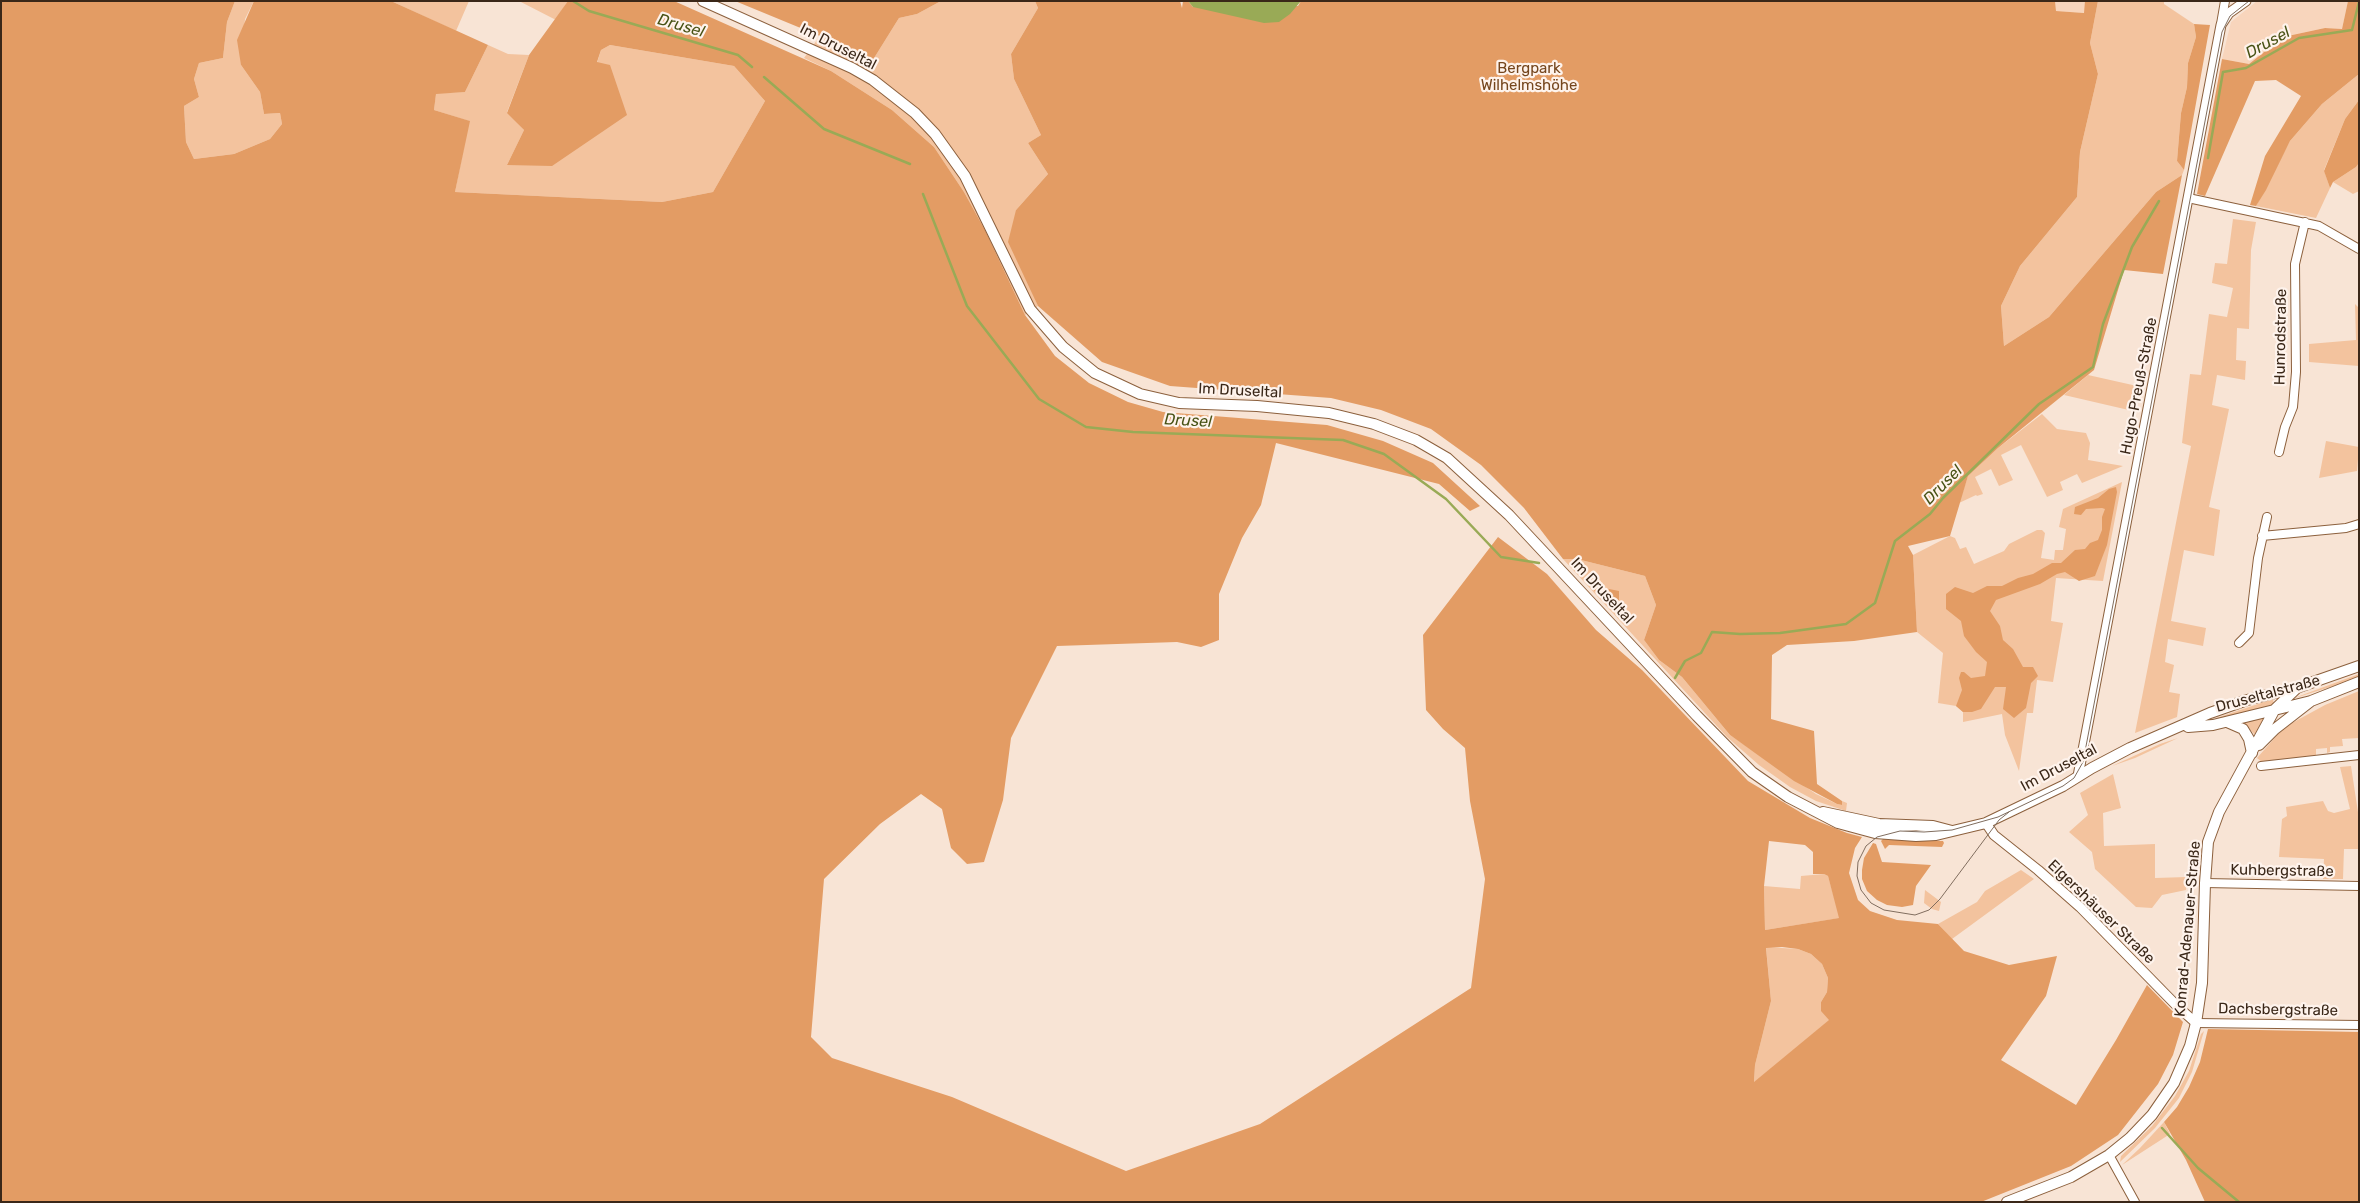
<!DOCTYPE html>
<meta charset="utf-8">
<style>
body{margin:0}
#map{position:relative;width:2360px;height:1203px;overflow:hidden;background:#f8e4d5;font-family:Rubik,sans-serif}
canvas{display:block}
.frame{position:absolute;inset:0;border:2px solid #3a2718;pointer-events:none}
</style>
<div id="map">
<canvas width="2360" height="1203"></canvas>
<div class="frame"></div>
</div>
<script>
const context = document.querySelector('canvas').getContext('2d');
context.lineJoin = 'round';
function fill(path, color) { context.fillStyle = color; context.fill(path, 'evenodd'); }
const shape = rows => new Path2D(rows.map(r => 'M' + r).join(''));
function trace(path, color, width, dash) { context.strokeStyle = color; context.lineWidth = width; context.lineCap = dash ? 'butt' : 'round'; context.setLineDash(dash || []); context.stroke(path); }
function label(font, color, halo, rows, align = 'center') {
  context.font = font + ' Rubik,sans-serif'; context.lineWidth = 4.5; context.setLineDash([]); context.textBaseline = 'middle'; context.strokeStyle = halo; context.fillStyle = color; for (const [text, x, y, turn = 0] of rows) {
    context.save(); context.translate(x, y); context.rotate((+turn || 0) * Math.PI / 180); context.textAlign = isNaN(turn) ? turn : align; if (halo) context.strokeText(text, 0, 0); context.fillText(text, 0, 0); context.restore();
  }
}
fill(shape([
 [2055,1,2085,1,2085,13,2056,11],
 [2257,1,2348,1,2342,29,2325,28,2283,37,2249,64,2222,59,2231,22]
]), '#f8d5bc');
fill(shape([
 [235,1,254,1,245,19,241,65,260,92,264,114,280,113,282,124,270,139,234,154,194,159,186,142,184,106,199,97,194,79,199,63,223,58,227,22],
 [391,1,469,1,456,31],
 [519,1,568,1,556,20],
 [941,1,1035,1,1038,8,1011,54,1014,79,1041,135,1028,143,1048,174,1016,210,1025,274,1038,306,1025,315,985,230,964,192,934,147,892,110,831,71,804,58,820,36,871,63,899,18,917,14],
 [2098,1,2164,1,2164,4,2194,24,2196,37,2188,63,2187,87,2181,113,2177,161,2184,170,2182,175,2156,192,2049,317,2004,346,2001,306,2020,266,2077,197,2080,152,2098,74,2090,43],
 [488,45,508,54,529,55,507,112,524,130,507,165,597,63,601,50,610,45,734,66,765,101,713,192,662,202,455,192,469,121,434,110,436,93,465,92],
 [2359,74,2359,100,2345,119,2324,170,2330,188,2316,218,2256,206,2290,141,2322,104],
 [2359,163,2359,191,2353,194,2333,182,2356,167],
 [2233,219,2256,222,2251,250,2249,329,2237,328,2236,360,2246,361,2245,380,2217,375,2212,405,2229,409,2209,507,2220,510,2214,556,2184,550,2171,621,2206,628,2203,646,2168,639,2165,662,2174,665,2169,692,2180,694,2177,717,2135,733,2191,446,2182,443,2190,374,2201,375,2209,314,2227,317,2233,288,2212,283,2215,263,2227,264],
 [2355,304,2359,308,2359,366,2309,362,2309,344,2356,340],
 [2088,375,2137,386,2133,411,2064,395],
 [2042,414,2057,429,2086,433,2090,443,2088,460,2123,466,2082,483,2077,474,2060,482,2063,490,2047,497,2021,445,2001,455,2013,480,1999,486,1991,469,1975,477,1983,494,1977,496,1976,495,1959,503,1968,476,1998,448],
 [2326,441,2359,447,2357,471,2319,478],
 [2122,482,2103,581,2056,578,2051,621,2063,623,2053,682,2037,680,2033,713,2027,713,2019,771,2005,735,2002,714,1963,722,1963,712,1956,706,1938,703,1943,653,1917,632,1913,555,1950,536,1955,538,1960,549,1966,547,1974,564,2004,551,2009,544,2037,530,2042,530,2045,533,2041,558,2054,560,2055,550,2063,550,2066,529,2059,527,2063,509],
 [1563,559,1577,559,1645,576,1656,605,1644,640,1659,660,1682,677,1730,735,1816,794,1837,804,1842,805,1842,801,1847,803,1846,811,1816,801,1790,787,1759,765,1727,737],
 [2359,674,2359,678,2292,699,2294,698],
 [2359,691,2359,738,2342,739,2343,746,2330,747,2330,752,2327,753,2327,748,2316,749,2316,755,2309,758,2262,762,2257,758,2279,733,2292,723,2325,705],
 [2273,699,2274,704,2217,720,2216,718],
 [2265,717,2255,735,2244,723,2245,721],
 [2178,738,2135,758,2112,766,2160,744],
 [2351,766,2359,819,2359,849,2344,849,2343,879,2323,879,2324,859,2279,857,2282,819,2287,816,2286,807,2323,801,2328,811,2334,813,2350,809,2340,767],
 [2113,774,2121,808,2103,813,2104,846,2155,844,2155,878,2187,877,2186,890,2162,895,2152,908,2136,907,2095,869,2092,852,2069,832,2088,815,2080,793],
 [2021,870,2034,879,1952,939,1938,924,1977,902,1985,891],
 [1824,874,1828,876,1840,918,1765,930,1764,886,1800,889,1801,876],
 [1925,890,1941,902,1939,911,1932,909,1924,903],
 [1766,947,1798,949,1811,954,1822,964,1828,978,1827,992,1821,1002,1830,1020,1754,1083,1755,1065,1771,1001],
 [2204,1031,2192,1072,2179,1098,2155,1128,2120,1162,2121,1156,2152,1126,2175,1096,2189,1071,2201,1034],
 [2164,1122,2170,1134,2122,1165,2140,1148]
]), '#f3c39e');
fill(shape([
 [1,1,235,1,227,22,223,58,199,63,194,79,199,97,184,106,186,142,194,159,234,154,270,139,282,124,280,113,264,114,260,92,241,65,237,40,254,1,391,1,488,45,465,92,436,94,434,110,470,121,455,192,662,202,713,192,765,101,734,66,610,45,601,50,597,62,610,65,627,115,552,166,507,165,524,130,507,113,529,55,568,1,674,1,831,71,892,110,934,147,964,192,985,230,1025,315,1055,356,1089,383,1128,402,1163,412,1327,425,1383,441,1433,463,1480,506,1470,511,1439,484,1276,443,1261,505,1242,538,1219,594,1219,640,1201,647,1177,642,1057,646,1011,738,1003,800,984,862,967,864,951,848,942,809,921,794,880,824,824,879,811,1037,832,1058,952,1097,1126,1171,1260,1124,1471,988,1485,879,1470,801,1465,748,1443,729,1426,710,1423,635,1498,537,1547,574,1596,630,1642,670,1748,781,1810,818,1847,833,1862,837,1855,848,1849,873,1858,900,1870,911,1897,920,1938,924,1964,951,2009,965,2057,956,2046,996,2001,1060,2076,1105,2116,1040,2147,985,2183,1022,2173,1055,2158,1084,2118,1135,2071,1166,1981,1202,1,1202],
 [1769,841,1805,845,1813,852,1813,874,1824,874,1828,876,1839,918,1765,930,1764,886],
 [1782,947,1798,949,1811,954,1822,964,1828,978,1827,992,1821,1002,1821,1011,1829,1020,1754,1082,1755,1065,1771,1001,1766,948],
 [735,1,941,1,917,14,899,18,871,63,820,36],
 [1035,1,1180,1,1182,8,1183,1,1188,1,1193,7,1298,6,1301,1,2055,1,2056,11,2084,13,2085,1,2098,1,2090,43,2098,74,2080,152,2077,197,2020,266,2001,306,2004,346,2049,317,2156,192,2182,175,2163,274,2124,270,2094,370,1998,448,1968,476,1950,536,1908,546,1913,555,1917,632,1854,641,1787,645,1772,655,1771,719,1814,731,1817,784,1842,801,1842,805,1837,804,1794,781,1730,735,1682,677,1659,660,1644,640,1656,605,1645,576,1577,559,1563,559,1524,508,1481,465,1431,429,1381,410,1331,398,1170,386,1102,362,1038,306,1008,242,1016,210,1048,174,1028,143,1041,135,1014,79,1011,54,1038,8],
 [2348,1,2359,1,2359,74,2322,104,2290,141,2266,190,2256,206,2250,205,2265,156,2301,96,2276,80,2255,81,2205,196,2197,194,2222,59,2249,64,2283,37,2325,28,2342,29],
 [2194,24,2210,25,2184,170,2177,161,2181,113,2187,87,2188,63,2196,37],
 [2359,100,2359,163,2356,167,2333,182,2330,188,2324,171,2345,119],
 [2116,487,2117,492,2107,545,2095,576,2079,581,2065,572,2057,574,2040,584,1996,600,1990,611,2000,626,2003,640,2013,649,2023,667,2033,667,2038,676,2031,683,2026,708,2014,718,2003,709,2006,687,1995,687,1981,709,1972,712,1963,712,1956,706,1962,690,1959,678,1961,672,1964,672,1971,678,1985,676,1987,662,1976,652,1964,636,1961,621,1946,609,1946,594,1955,587,1973,593,1987,586,2002,586,2018,578,2033,574,2052,563,2061,563,2075,550,2085,549,2090,543,2098,540,2102,530,2102,517,2105,509,2102,508,2086,509,2081,515,2074,514,2075,507,2098,498,2109,489],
 [1595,578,1599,581,1599,587,1619,591,1619,600,1613,601,1598,594,1592,588,1591,582],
 [1883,839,1943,841,1944,843,1942,847,1889,845,1885,849,1881,841],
 [1873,843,1876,844,1882,862,1931,865,1916,886,1913,905,1902,907,1887,905,1877,900,1867,891,1862,879,1862,870,1864,858],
 [2208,1029,2359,1032,2359,1202,2205,1202,2186,1160,2164,1122,2177,1107,2189,1087,2200,1062]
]), '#e39c64');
fill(shape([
 [1188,1,1301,1,1290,14,1279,22,1264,23,1193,7]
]), '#99aa56');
trace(shape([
 [573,1,589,11,738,55,752,67],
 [764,77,824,129,910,164],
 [2208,158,2223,72,2246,68,2299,38,2352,30,2359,2],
 [923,194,967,306,1039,399,1086,427,1133,432,1343,440,1384,454,1446,499,1501,557,1539,563],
 [1675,678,1685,661,1701,653,1712,632,1740,634,1780,633,1846,624,1875,603,1895,541,1930,514,1943,498,2039,404,2093,367,2103,324,2132,247,2159,201],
 [2162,1128,2198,1168,2239,1202]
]), '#99aa56', 2.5);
const minor = shape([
 [2221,24,2225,1],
 [2188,198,2319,226,2359,249],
 [2279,452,2285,427,2293,407,2296,372,2295,264,2305,222],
 [2262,536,2346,528,2359,524],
 [2239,643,2249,633,2258,558,2267,517],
 [2261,766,2359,755],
 [2205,883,2359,886],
 [2196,1023,2359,1025],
 [2109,1155,2135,1202]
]);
const tertiary = shape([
 [2078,776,2221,25,2229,13,2246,1],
 [1986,823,1994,835,2038,870,2080,907,2177,1006,2196,1023]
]);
const secondary = shape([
 [703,1,852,68,873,80,915,113,935,134,965,176,1030,309,1063,347,1095,373,1140,394,1179,403,1257,406,1329,413,1374,424,1416,440,1447,458,1509,515,1697,716,1752,772,1788,797,1838,823,1875,833,1916,836,1936,835,1986,823,2063,786,2092,768,2130,748,2210,713,2247,700,2299,687,2359,666],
 [2227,722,2243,729,2249,739,2252,753],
 [2188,727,2213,725,2311,701,2359,682],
 [2259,745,2275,729,2311,701],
 [1823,812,1879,824,1933,826,1952,831],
 [2007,1202,2071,1177,2109,1155,2130,1138,2152,1115,2174,1083,2190,1046,2196,1023,2202,983,2205,883,2208,842,2219,812,2275,709,2296,689]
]);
trace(minor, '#8c603d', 10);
trace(tertiary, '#8c603d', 11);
trace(secondary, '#8c603d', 12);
trace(minor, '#fff', 8);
trace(tertiary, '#fff', 9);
trace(secondary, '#fff', 10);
trace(shape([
 [2009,812,1999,820,1940,899,1929,910,1915,915,1884,910,1871,903,1861,890,1857,876,1858,862,1866,846,1877,837,1900,831,1924,832,1952,830,1998,817,2063,786,2074,778,2083,762,2222,32,2230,16,2249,1]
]), '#806d5e', 1);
label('15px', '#3a2718', '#fef3ec', [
 ["Im Druseltal",838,47,27],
 ["Hunrodstraße",2281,337,-89],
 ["Hugo-Preuß-Straße",2139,386,-79],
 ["Im Druseltal",1240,391,3],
 ["Im Druseltal",1602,591,47],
 ["Druseltalstraße",2268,694,-15],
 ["Im Druseltal",2059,768,-28],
 ["Kuhbergstraße",2282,871,1],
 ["Elgershäuser Straße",2101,912,44],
 ["Konrad-Adenauer-Straße",2188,929,-85],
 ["Dachsbergstraße",2278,1010,1]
]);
label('15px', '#75461d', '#fef3ec', [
 ["Bergpark",1529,69],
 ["Wilhelmshöhe",1529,86]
]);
label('italic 16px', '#485215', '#fef3ec', [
 ["Drusel",681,26,16],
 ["Drusel",2268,43,-29],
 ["Drusel",1188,421,3],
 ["Drusel",1943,485,-45]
]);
</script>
